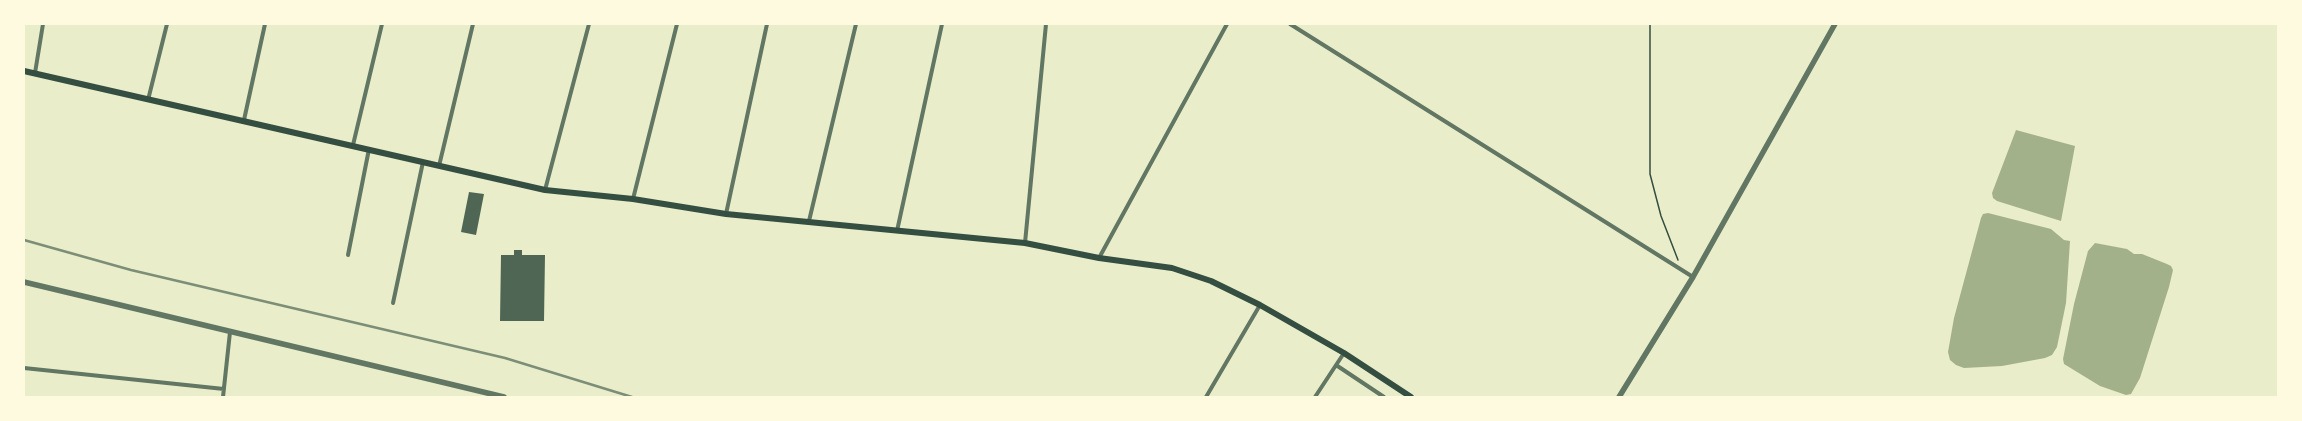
<!DOCTYPE html>
<style>
body{margin:0}
#map{position:relative;width:2302px;height:421px;overflow:hidden;background:#e9edc9;font-family:"Space Grotesk",sans-serif}
canvas{display:block}
.frame{position:absolute;inset:0;border:25px solid #fefae0;pointer-events:none}
</style>
<div id="map">
<canvas width="2302" height="421"></canvas>
<div class="frame"></div>
</div>
<script>
const context = document.querySelector('canvas').getContext('2d');
context.lineJoin = 'round';
function fill(path, color) { context.fillStyle = color; context.fill(path, 'evenodd'); }
const shape = rows => new Path2D(rows.map(r => 'M' + r).join(''));
function trace(path, color, width, dash) { context.strokeStyle = color; context.lineWidth = width; context.lineCap = dash ? 'butt' : 'round'; context.setLineDash(dash || []); context.stroke(path); }
fill(shape([
 [2016,130,2075,146,2061,221,1997,201,1993,198,1992,193],
 [1988,213,2051,229,2064,240,2070,241,2066,303,2057,347,2052,355,2045,358,2002,366,1964,368,1956,365,1950,360,1948,352,1954,318,1981,218,1983,214],
 [2095,243,2127,249,2134,254,2142,254,2167,264,2171,266,2173,270,2169,287,2140,378,2131,394,2126,395,2100,386,2064,364,2063,359,2074,304,2088,251]
]), '#a3b18a');
fill(shape([
 [469,192,484,194,476,235,461,232],
 [514,250,522,250,522,255,545,255,544,321,500,321,501,255,514,255]
]), '#4f6655');
trace(shape([
 [1650,24,1650,174,1661,216,1678,260]
]), '#344e41', 1.5);
trace(shape([
 [1290,24,1693,277],
 [35,73,43,24],
 [148,100,167,24],
 [244,120,265,24],
 [353,145,382,24],
 [439,166,473,24],
 [545,190,589,24],
 [633,199,677,24],
 [726,214,767,24],
 [809,221,856,24],
 [897,231,942,24],
 [1025,243,1046,24],
 [348,255,369,149],
 [1099,258,1227,24],
 [393,303,423,162],
 [1336,365,1384,397],
 [24,368,224,389],
 [223,397,230,332],
 [1206,397,1260,305],
 [1315,397,1344,353]
]), '#617663', 4);
trace(shape([
 [24,282,504,397],
 [1619,397,1693,277,1835,24]
]), '#617663', 5.5);
trace(shape([
 [24,71,545,190,633,199,726,214,1025,243,1099,258,1172,268,1211,281,1260,305,1344,353,1411,397]
]), '#344e41', 6);
trace(shape([
 [24,240,131,270,505,358,632,397]
]), '#7c8e77', 2.5);
</script>
